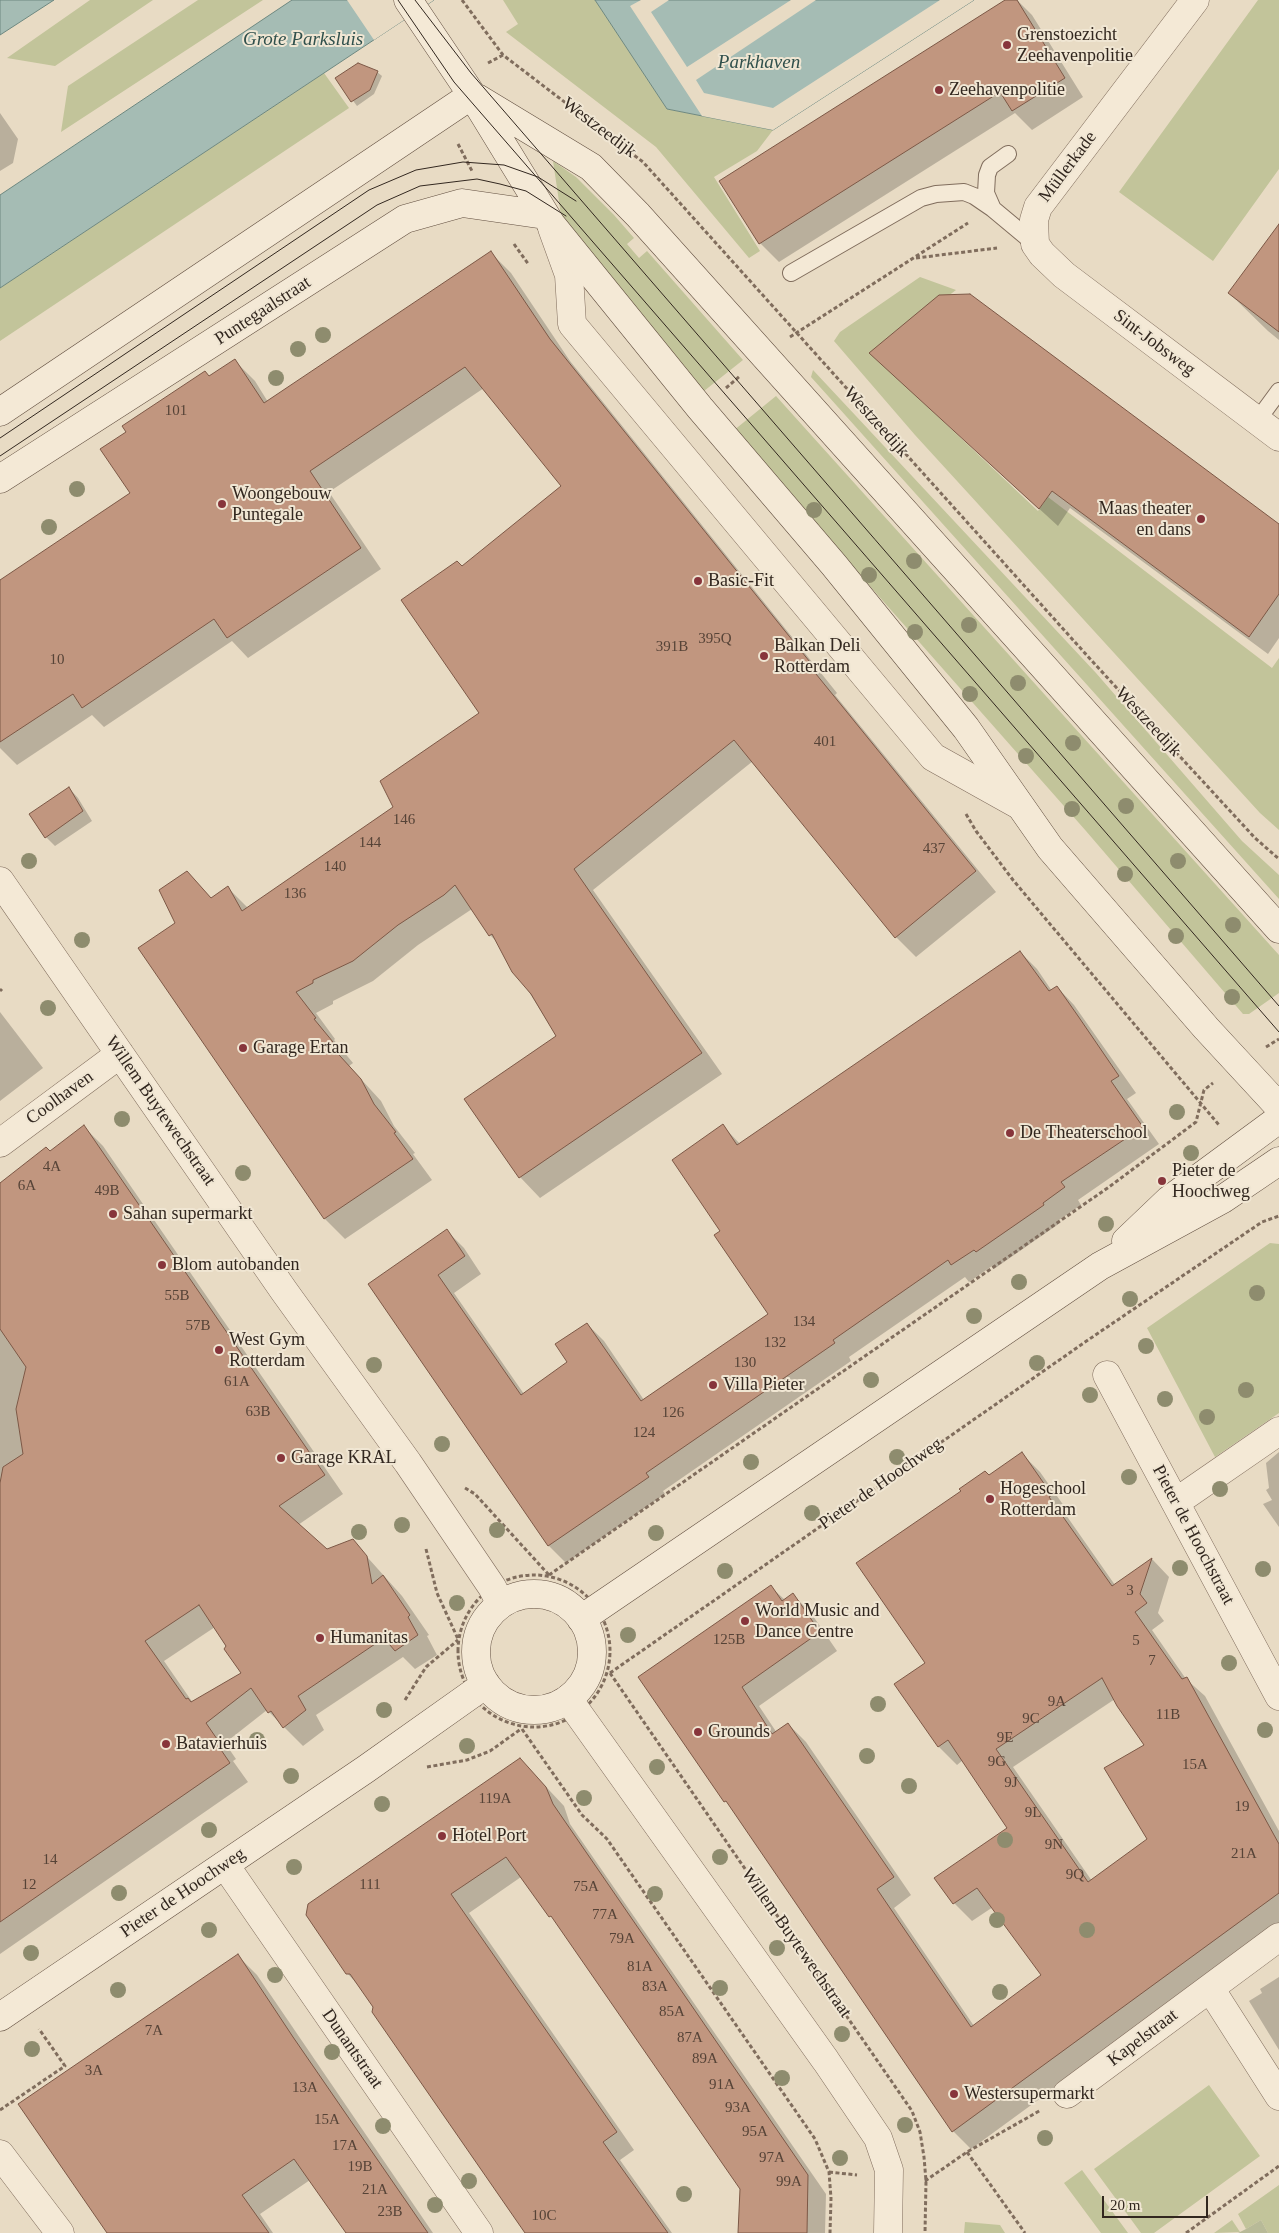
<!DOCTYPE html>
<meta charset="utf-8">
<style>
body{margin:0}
#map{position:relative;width:1279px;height:2233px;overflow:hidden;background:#e8dbc4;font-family:"Times New Roman",serif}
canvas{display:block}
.scale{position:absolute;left:1102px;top:2196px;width:106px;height:22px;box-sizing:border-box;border:2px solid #32271f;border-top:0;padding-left:6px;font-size:15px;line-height:18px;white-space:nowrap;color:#32271f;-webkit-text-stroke:4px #f0e6d3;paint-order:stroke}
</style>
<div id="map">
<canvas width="1279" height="2233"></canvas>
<div class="scale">20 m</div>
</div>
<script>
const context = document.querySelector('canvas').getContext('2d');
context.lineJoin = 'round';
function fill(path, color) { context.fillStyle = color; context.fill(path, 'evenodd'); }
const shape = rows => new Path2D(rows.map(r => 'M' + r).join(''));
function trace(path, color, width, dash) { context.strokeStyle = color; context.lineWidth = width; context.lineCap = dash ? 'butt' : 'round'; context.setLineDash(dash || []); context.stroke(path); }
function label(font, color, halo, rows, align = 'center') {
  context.font = font + ' "Times New Roman",serif'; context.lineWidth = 4; context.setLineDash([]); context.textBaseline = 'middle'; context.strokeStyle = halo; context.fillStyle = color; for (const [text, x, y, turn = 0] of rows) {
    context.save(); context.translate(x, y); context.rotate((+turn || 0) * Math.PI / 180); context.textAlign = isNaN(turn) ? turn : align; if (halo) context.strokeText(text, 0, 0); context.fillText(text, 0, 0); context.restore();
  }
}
fill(shape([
 [90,0,153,0,55,66,7,58],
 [198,0,263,0,61,132,68,86],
 [503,0,595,0,667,109,773,130,757,151,714,177,760,251,749,258,656,147,506,32,518,24],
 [1258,0,1279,0,1279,169,1213,261,1119,192],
 [324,73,349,108,0,341,0,288],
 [553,161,576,177,614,215,634,238,627,244,639,258,647,251,743,360,704,391,561,215],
 [920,277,956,290,872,354,1038,511,1048,497,1272,668,1279,658,1279,830,1260,813,1053,586,915,435,834,341,840,332],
 [813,370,1096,673,1242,841,1279,875,1279,899,811,377],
 [776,396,1279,955,1279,993,1249,1014,1243,1014,1086,831,733,431],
 [1270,1243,1279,1244,1279,1413,1215,1457,1147,1328],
 [1209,2085,1260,2156,1154,2233,1141,2233,1094,2169],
 [1082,2170,1128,2233,1101,2233,1064,2183],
 [1279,2185,1279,2233,1268,2233,1261,2220,1246,2229,1238,2214],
 [1232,2220,1240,2232,1214,2233],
 [965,2222,1000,2225,1005,2233,964,2233]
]), '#c2c49a');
fill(shape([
 [1261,2220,1268,2233,1238,2233,1246,2229]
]), '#b8ba98');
const water = shape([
 [0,0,54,0,0,35,0,0],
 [292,0,434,0,0,288,0,195,292,0],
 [595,0,974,0,773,130,667,109,595,0]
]);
fill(water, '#a5bcb4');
trace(water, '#6e8880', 1);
fill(shape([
 [347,0,434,0,374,40],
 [641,0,669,0,651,12,687,67,791,0,816,0,696,80,704,93,773,108,940,0,974,0,773,130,702,116,630,6]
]), '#e8dbc4');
fill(shape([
 [1007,0,1017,0,1032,15,1083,97,1032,130,1015,113,779,262,760,243],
 [377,72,382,76,374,94,357,106,336,78],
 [0,113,18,139,13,163,0,171],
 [1279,227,1279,340,1268,331,1229,293],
 [491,253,511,273,570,361,837,693,835,695,996,892,916,957,896,937,753,761,593,890,722,1074,540,1198,520,1177,557,1037,499,944,490,935,472,909,418,945,373,981,333,1001,333,1004,316,1013,335,1039,334,1040,353,1063,349,1066,381,1101,394,1126,415,1153,413,1154,432,1180,345,1239,325,1219,140,949,177,923,187,872,212,899,228,888,248,908,395,807,481,714,462,567,562,486,484,388,329,492,381,569,248,658,232,641,104,727,92,715,17,765,0,748,0,582,131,493,210,377,235,361,255,381,268,402],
 [889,371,1279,525,1279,638,1268,654,1070,508,1058,526],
 [69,788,78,798,92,821,55,846,46,837],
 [1020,952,1037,969,1052,991,1057,987,1074,1005,1136,1093,1127,1099,1159,1144,1078,1200,1081,1205,1059,1220,1060,1223,994,1269,992,1266,969,1282,965,1277,849,1357,851,1361,663,1491,665,1494,566,1563,549,1546,369,1284,447,1231,464,1248,481,1274,454,1293,524,1394,569,1363,587,1324,604,1341,644,1400,770,1314,722,1231,723,1126,740,1144],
 [0,1012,43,1068,0,1101],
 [84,1127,103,1146,343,1494,298,1525,327,1551,352,1540,402,1596,429,1635,427,1636,437,1655,415,1669,403,1657,316,1715,324,1730,303,1746,267,1710,225,1743,236,1759,233,1761,248,1782,0,1954,0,1191],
 [215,1627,242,1674,193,1703,164,1661],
 [1279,1452,1279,1527,1263,1504,1272,1500,1266,1490,1269,1488,1266,1463],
 [1022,1454,1040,1472,1069,1513,1066,1515,1115,1585,1152,1559,1169,1577,1158,1613,1164,1621,1152,1630,1186,1679,1205,1696,1279,1831,1279,1924,971,2149,953,2131,796,1900,640,1677,771,1587,785,1600,793,1595,811,1613,837,1651,759,1706,777,1733,788,1724,806,1742,911,1895,894,1908,974,2026,1043,1976,993,1907,972,1921,954,1903,936,1878,1008,1828,963,1760,957,1765,939,1747,896,1684,927,1663,989,1476],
 [1115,1699,1145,1745,1149,1840,1092,1881,1013,1767],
 [520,1759,564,1806,570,1824,826,2194,825,2233,740,2233,741,2189,559,1925,521,1877,469,1913,634,2150,620,2160,672,2233,526,2233,374,2007,359,1986,347,1973],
 [238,1956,257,1975,433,2233,347,2233,310,2180,260,2214,273,2233,108,2233],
 [1279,1977,1279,2050,1249,2001,1262,1993,1260,1989]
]), '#0003');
const building = shape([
 [1005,0,1017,0,1065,78,1012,111,1000,92,759,244,719,181,1005,0],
 [358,63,378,71,370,90,351,102,335,78,358,63],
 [1279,224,1279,332,1228,293,1279,224],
 [491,251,550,339,818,672,816,674,976,871,895,938,734,740,574,869,702,1053,519,1178,464,1099,556,1036,531,994,512,972,492,934,489,936,455,885,444,895,398,925,353,961,313,980,313,983,296,992,316,1018,314,1019,333,1042,330,1045,361,1079,374,1104,396,1132,394,1133,413,1159,324,1219,138,948,175,923,159,890,187,871,211,898,228,886,242,911,393,807,380,781,479,713,401,600,457,561,462,566,561,486,465,367,310,471,361,548,227,638,214,619,82,708,73,694,0,742,0,580,130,493,100,449,126,432,122,426,205,371,209,376,235,359,264,403,491,251],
 [970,294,1279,524,1279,594,1249,637,1052,491,1039,509,869,353,939,295,970,294],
 [69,787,83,811,45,838,29,814,69,787],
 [1020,951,1049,991,1057,986,1078,1016,1119,1076,1111,1081,1143,1127,1061,1182,1065,1187,1043,1203,1044,1205,976,1252,974,1250,951,1265,948,1260,833,1340,835,1343,646,1473,649,1477,548,1546,368,1284,447,1229,465,1256,438,1275,521,1395,567,1362,555,1344,587,1323,641,1401,768,1314,714,1235,720,1231,672,1160,723,1124,737,1145,1020,951],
 [84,1125,325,1475,279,1506,327,1549,353,1539,367,1556,372,1584,383,1575,410,1615,408,1617,418,1635,395,1651,384,1638,298,1696,306,1710,283,1728,271,1711,268,1713,251,1688,206,1723,217,1739,215,1741,230,1763,0,1922,0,1483,3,1467,23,1454,16,1409,26,1367,0,1329,0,1183,46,1147,50,1151,84,1125],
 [199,1605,226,1646,224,1649,241,1673,191,1702,188,1698,186,1699,145,1641,199,1605],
 [1022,1452,1052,1495,1049,1497,1112,1586,1152,1558,1140,1594,1147,1603,1135,1612,1182,1679,1187,1677,1279,1844,1279,1893,952,2132,726,1801,724,1802,638,1677,771,1585,782,1601,793,1593,820,1632,742,1687,772,1734,788,1723,894,1877,877,1889,971,2027,1041,1975,977,1888,953,1904,934,1878,1007,1828,948,1740,938,1747,894,1684,925,1663,856,1563,961,1491,959,1489,985,1471,989,1475,1022,1452],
 [1102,1678,1117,1706,1144,1745,1104,1768,1147,1839,1088,1882,996,1749,1102,1678],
 [520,1758,546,1787,553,1804,808,2175,807,2233,738,2233,740,2189,551,1916,549,1917,506,1857,451,1894,617,2132,603,2142,668,2233,525,2233,372,2012,373,2007,350,1974,346,1974,306,1915,308,1904,520,1758],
 [238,1954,293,2037,428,2233,346,2233,294,2159,242,2195,269,2233,107,2233,18,2104,238,1954]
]);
fill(building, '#c1967f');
trace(building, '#7c5846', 1);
const lane = shape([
 [993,209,986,193,987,175,990,167,1008,154],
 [791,273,921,198,936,194,964,192,974,196,993,209,1035,244],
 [1257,421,1279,391]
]);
const street = shape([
 [1195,0,1038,207,1034,220,1035,244,1042,254,1064,275,1279,437],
 [552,228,569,275,572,324,933,757,1019,805],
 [0,881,284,1291,408,1463,492,1587,501,1604],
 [0,1143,120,1054],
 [1107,1375,1279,1696],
 [1176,1502,1279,1431],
 [568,1699,826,2061,878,2138,889,2170,888,2233],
 [225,1865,479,2233],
 [1210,1988,1279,2096],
 [1067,2094,1279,1937],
 [0,2154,60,2233]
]);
const secondary = shape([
 [408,0,472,95,551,224,700,408,834,565,966,728,1050,848,1206,1028,1279,1107],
 [477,98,591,167,638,215,1279,929],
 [0,412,472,95],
 [0,479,405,219,462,203,545,215],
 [1126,1241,1169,1200,1279,1119],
 '476 1652a58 58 0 1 1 116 0a58 58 0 1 1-116 0Z',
 [581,1619,1100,1266,1223,1199,1279,1161],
 [0,2017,366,1769,486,1684]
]);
trace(lane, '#806d5d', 18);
trace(street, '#806d5d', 29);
trace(secondary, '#624f40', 29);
trace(shape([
 [462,0,503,55,643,162,1092,661,1255,838,1279,859],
 [488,63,503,55],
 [458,144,472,171],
 [514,244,529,265],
 [916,258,997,248],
 [790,337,968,223],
 [726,388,740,376],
 [966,814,976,831,1013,880,1219,1125],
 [0,991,2,989],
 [1266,1047,1279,1039],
 [465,1488,475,1494,549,1575],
 [426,1549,437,1593,458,1639],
 '458 1651a76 76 0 1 1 152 0a76 76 0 1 1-152 0Z',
 [549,1575,1109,1187,1196,1122,1204,1090,1213,1083],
 [610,1673,1088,1340,1262,1222,1279,1216],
 [610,1673,912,2111,920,2132,924,2157,926,2181,925,2233],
 [405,1700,426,1667,458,1640],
 [522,1729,582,1815,607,1839,815,2139,829,2172,831,2198,830,2233],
 [427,1767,467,1760,490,1751,521,1729],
 [0,2110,65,2066,39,2029],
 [967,2152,1025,2233],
 [829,2172,857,2175],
 [925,2181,967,2152,1041,2110],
 [1186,2233,1279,2166]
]), '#806d5d', 3, [4, 2.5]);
trace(lane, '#f4e9d6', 16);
trace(street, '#f4e9d6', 28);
trace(secondary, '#f4e9d6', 28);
trace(shape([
 [398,0,454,82,1279,1032],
 [415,0,471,73,1279,1006],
 [0,438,369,190,416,170,463,162,504,165,538,177,576,201],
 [0,456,377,205,420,186,477,179,500,184,526,191,566,216]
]), '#32271f', 1);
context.fillStyle = '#8e8c6e';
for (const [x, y] of [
 [323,335],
 [298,349],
 [276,378],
 [77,489],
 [814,510],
 [49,527],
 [914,561],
 [869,575],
 [969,625],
 [915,632],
 [1018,683],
 [970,694],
 [1073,743],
 [1026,756],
 [1126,806],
 [1072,809],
 [29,861],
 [1178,861],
 [1125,874],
 [1233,925],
 [1176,936],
 [82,940],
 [1232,997],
 [48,1008],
 [1177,1112],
 [122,1119],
 [1191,1153],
 [243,1173],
 [1106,1224],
 [1019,1282],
 [1257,1293],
 [1130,1299],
 [974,1316],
 [1146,1346],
 [1037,1363],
 [374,1365],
 [871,1380],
 [1246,1390],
 [1090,1395],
 [1165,1399],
 [1207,1417],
 [442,1444],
 [897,1457],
 [751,1462],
 [1129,1477],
 [1220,1489],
 [812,1513],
 [402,1525],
 [497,1530],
 [359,1532],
 [656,1533],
 [1180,1568],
 [1263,1569],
 [725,1571],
 [457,1603],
 [628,1635],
 [1229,1663],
 [878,1704],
 [384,1710],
 [1265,1730],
 [257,1740],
 [467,1746],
 [867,1756],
 [657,1767],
 [291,1776],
 [909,1786],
 [584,1798],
 [382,1804],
 [209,1830],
 [1005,1840],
 [720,1857],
 [294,1867],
 [119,1893],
 [655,1894],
 [997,1920],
 [209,1930],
 [1087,1930],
 [777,1948],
 [31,1953],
 [275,1975],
 [720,1988],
 [118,1990],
 [1000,1992],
 [842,2034],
 [32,2049],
 [332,2052],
 [782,2078],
 [905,2125],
 [383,2126],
 [1045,2138],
 [840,2158],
 [469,2181],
 [684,2194],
 [435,2205]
]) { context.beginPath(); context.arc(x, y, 8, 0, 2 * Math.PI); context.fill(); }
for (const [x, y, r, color] of [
 [1007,45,5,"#87353b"],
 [939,90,5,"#87353b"],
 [222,504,5,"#87353b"],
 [1201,519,5,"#87353b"],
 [698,581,5,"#87353b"],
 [764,656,5,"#87353b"],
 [243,1048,5,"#87353b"],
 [1010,1133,5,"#87353b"],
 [1162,1181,5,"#87353b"],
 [113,1214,5,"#87353b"],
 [162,1265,5,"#87353b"],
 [219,1350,5,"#87353b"],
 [713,1385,5,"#87353b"],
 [281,1458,5,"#87353b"],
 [990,1499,5,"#87353b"],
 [745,1621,5,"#87353b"],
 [320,1638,5,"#87353b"],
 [698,1732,5,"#87353b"],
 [166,1744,5,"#87353b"],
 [442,1836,5,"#87353b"],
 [954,2094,5,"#87353b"]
]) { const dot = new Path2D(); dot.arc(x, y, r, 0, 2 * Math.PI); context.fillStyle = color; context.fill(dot); trace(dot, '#f0e6d3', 2); }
label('15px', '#564337', null, [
 ["101",176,411],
 ["395Q",715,639],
 ["391B",672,647],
 ["10",57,660],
 ["401",825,742],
 ["146",404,820],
 ["144",370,843],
 ["437",934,849],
 ["140",335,867],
 ["136",295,894],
 ["4A",52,1167],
 ["6A",27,1186],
 ["49B",107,1191],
 ["55B",177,1296],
 ["134",804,1322],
 ["57B",198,1326],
 ["132",775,1343],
 ["130",745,1363],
 ["61A",237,1382],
 ["63B",258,1412],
 ["126",673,1413],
 ["124",644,1433],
 ["3",1130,1591],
 ["125B",729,1640],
 ["5",1136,1641],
 ["7",1152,1661],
 ["9A",1057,1702],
 ["11B",1168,1715],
 ["9C",1031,1719],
 ["9E",1005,1738],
 ["9G",997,1762],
 ["15A",1195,1765],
 ["9J",1011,1783],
 ["119A",495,1799],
 ["19",1242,1807],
 ["9L",1033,1813],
 ["9N",1054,1845],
 ["21A",1244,1854],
 ["14",50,1860],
 ["9Q",1075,1875],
 ["12",29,1885],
 ["111",370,1885],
 ["75A",586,1887],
 ["77A",605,1915],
 ["79A",622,1939],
 ["81A",640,1967],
 ["83A",655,1987],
 ["85A",672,2012],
 ["7A",154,2031],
 ["87A",690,2038],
 ["89A",705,2059],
 ["3A",94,2071],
 ["91A",722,2085],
 ["13A",305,2088],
 ["93A",738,2108],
 ["15A",327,2120],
 ["95A",755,2132],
 ["17A",345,2146],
 ["97A",772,2158],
 ["19B",360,2167],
 ["99A",789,2182],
 ["21A",375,2190],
 ["23B",390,2212],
 ["10C",544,2216]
]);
label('18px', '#32271f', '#f0e6d3', [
 ["Grenstoezicht",1017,35],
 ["Zeehavenpolitie",1017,56],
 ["Zeehavenpolitie",949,90],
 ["Woongebouw",232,494],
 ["Puntegale",232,515],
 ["Maas theater",1191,509,"right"],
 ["en dans",1191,530,"right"],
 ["Basic-Fit",708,581],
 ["Balkan Deli",774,646],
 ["Rotterdam",774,667],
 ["Garage Ertan",253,1048],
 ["De Theaterschool",1020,1133],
 ["Pieter de",1172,1171],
 ["Hoochweg",1172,1192],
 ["Sahan supermarkt",123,1214],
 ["Blom autobanden",172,1265],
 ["West Gym",229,1340],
 ["Rotterdam",229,1361],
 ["Villa Pieter",723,1385],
 ["Garage KRAL",291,1458],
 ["Hogeschool",1000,1489],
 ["Rotterdam",1000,1510],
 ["World Music and",755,1611],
 ["Dance Centre",755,1632],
 ["Humanitas",330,1638],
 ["Grounds",708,1732],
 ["Batavierhuis",176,1744],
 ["Hotel Port",452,1836],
 ["Westersupermarkt",964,2094]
], 'left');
label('18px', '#32271f', '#f0e6d3', [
 ["Westzeedijk",599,128,37],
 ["Müllerkade",1068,167,-53],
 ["Puntegaalstraat",263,311,-33],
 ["Sint-Jobsweg",1154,343,37],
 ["Westzeedijk",876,422,48],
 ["Westzeedijk",1148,722,47],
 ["Coolhaven",60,1098,-36],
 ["Willem Buytewechstraat",160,1111,55],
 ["Pieter de Hoochweg",881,1484,-35],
 ["Pieter de Hoochstraat",1193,1535,62],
 ["Pieter de Hoochweg",183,1893,-34],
 ["Willem Buytewechstraat",796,1943,55],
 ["Kapelstraat",1143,2038,-37],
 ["Dunantstraat",352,2049,55]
]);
label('italic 19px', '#30504c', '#f0e6d3', [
 ["Grote Parksluis",303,40],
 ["Parkhaven",759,63]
]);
</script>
